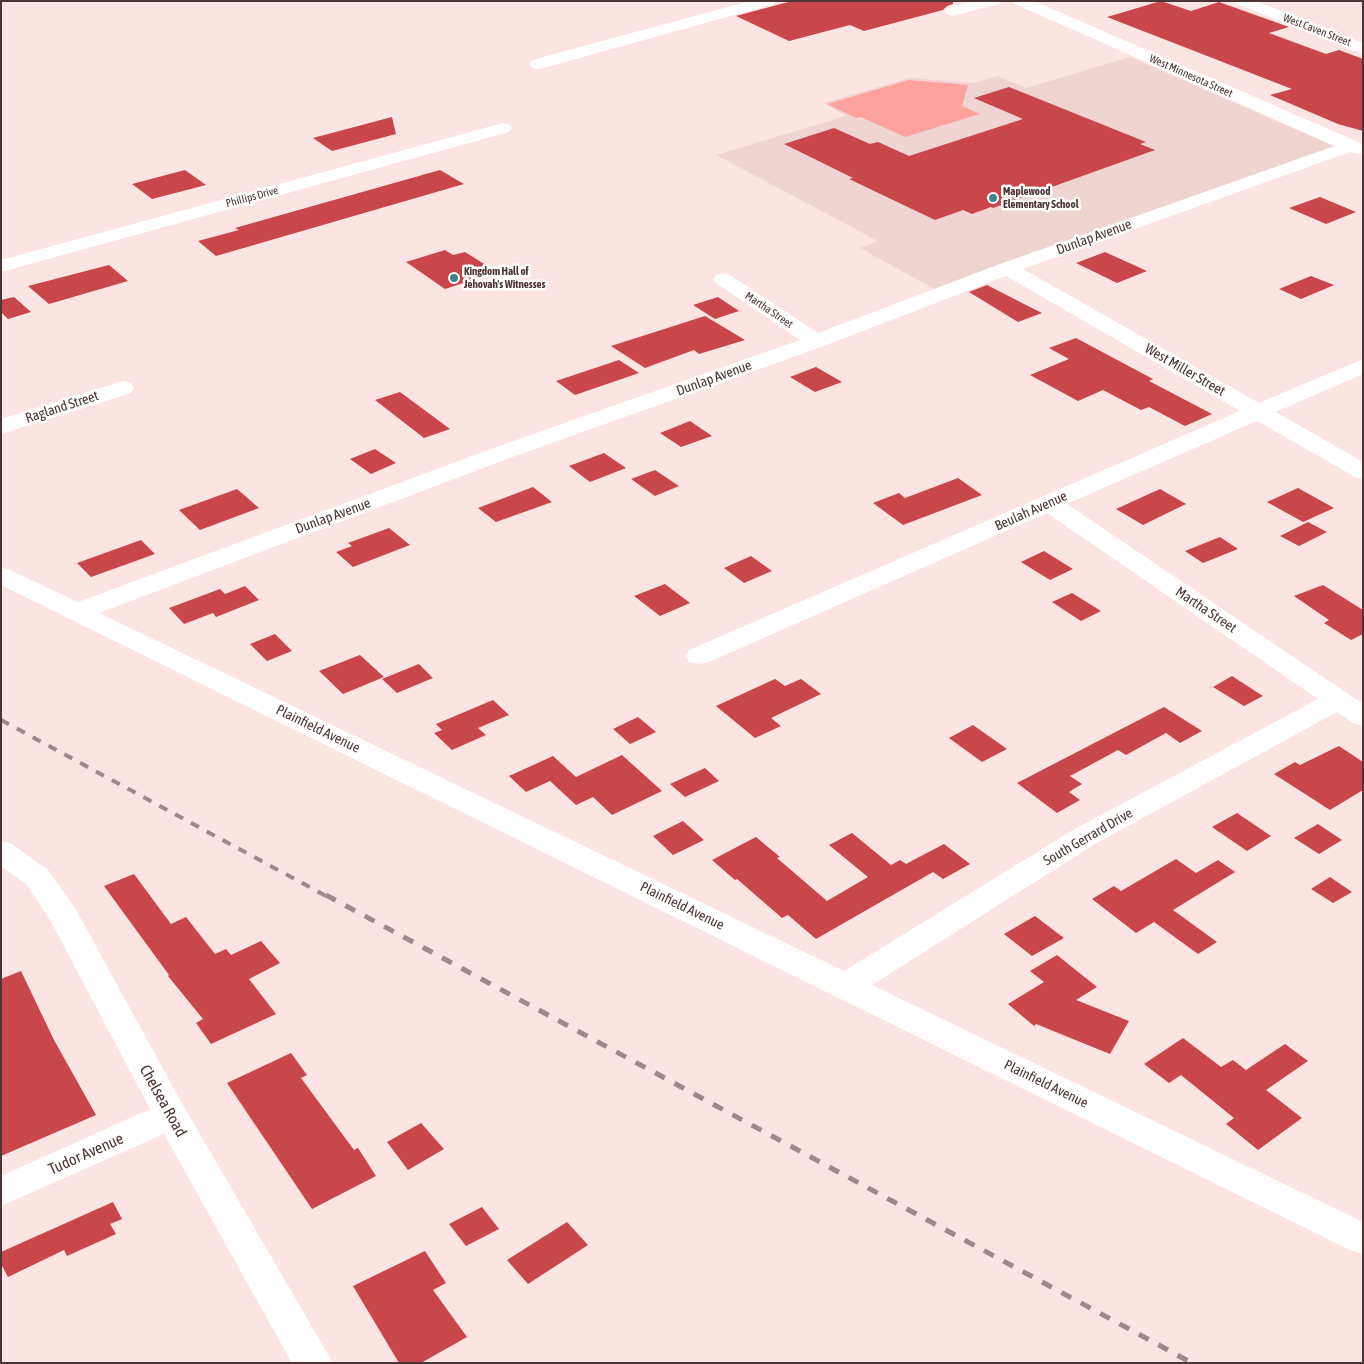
<!DOCTYPE html>
<style>
body{margin:0}
#map{position:relative;width:1364px;height:1364px;overflow:hidden;background:#fce4e3;font-family:"Asap Condensed",sans-serif}
canvas{display:block}
.frame{position:absolute;inset:0;border:2px solid #4c3534;pointer-events:none}
</style>
<div id="map">
<canvas width="1364" height="1364"></canvas>
<div class="frame"></div>
</div>
<script>
const context = document.querySelector('canvas').getContext('2d');
context.lineJoin = 'round';
function fill(path, color) { context.fillStyle = color; context.fill(path, 'evenodd'); }
const shape = rows => new Path2D(rows.map(r => 'M' + r).join(''));
function trace(path, color, width, dash) { context.strokeStyle = color; context.lineWidth = width; context.lineCap = dash ? 'butt' : 'round'; context.setLineDash(dash || []); context.stroke(path); }
function label(font, color, halo, rows, align = 'center') {
  context.font = font + ' "Asap Condensed",sans-serif'; context.lineWidth = 5; context.setLineDash([]); context.textBaseline = 'middle'; context.strokeStyle = halo; context.fillStyle = color; for (const [text, x, y, turn = 0] of rows) {
    context.save(); context.translate(x, y); context.rotate((+turn || 0) * Math.PI / 180); context.textAlign = isNaN(turn) ? turn : align; if (halo) context.strokeText(text, 0, 0); context.fillText(text, 0, 0); context.restore();
  }
}
fill(shape([
 [1130,57,1333,146,936,290,860,248,878,241,716,155,846,116,823,103,910,78,973,83,998,76,1026,88]
]), '#efd4d2');
fill(shape([
 [909,80,968,85,962,106,980,114,905,137,861,117,856,118,827,104]
]), '#ffa29e');
fill(shape([
 [792,1,953,1,953,4,947,6,943,10,864,31,850,25,789,41,736,16],
 [1161,1,1191,11,1219,2,1289,27,1269,33,1326,54,1339,50,1363,59,1363,131,1338,124,1270,95,1292,89,1107,17],
 [1009,87,1146,142,1140,144,1155,150,993,208,991,207,972,214,963,210,935,220,849,179,853,178,784,144,834,128,870,144,878,142,909,156,1023,119,974,98],
 [392,117,396,134,332,151,313,138],
 [185,170,206,185,152,199,132,184],
 [440,170,464,184,216,256,198,241,239,230,235,228],
 [1320,197,1356,212,1326,224,1289,208],
 [445,250,453,255,465,252,497,272,445,289,406,262],
 [1105,252,1147,271,1117,283,1076,263],
 [109,265,128,281,49,304,28,286],
 [1311,276,1334,285,1301,299,1279,289],
 [987,285,1024,304,1042,313,1018,322,969,292],
 [14,297,31,312,8,319,1,312,1,300],
 [718,297,739,311,715,319,693,305],
 [705,316,745,340,699,354,694,350,645,368,611,346],
 [1076,338,1153,379,1149,381,1212,414,1185,426,1149,407,1141,410,1103,390,1078,401,1030,375,1069,359,1049,348],
 [619,360,639,373,575,395,556,381],
 [816,367,842,382,815,392,790,377],
 [400,392,450,429,424,438,375,400],
 [690,421,712,436,681,447,660,433],
 [375,449,396,463,371,474,350,459],
 [604,453,626,468,590,482,569,466],
 [655,470,679,486,655,496,631,479],
 [958,478,982,495,903,525,873,503,899,493,905,498],
 [533,487,552,502,496,522,478,508],
 [1298,488,1334,508,1303,522,1267,502],
 [237,489,259,508,200,530,179,510],
 [1160,489,1186,504,1143,525,1116,509],
 [1308,522,1327,532,1299,546,1280,536],
 [389,528,410,545,353,567,336,552,352,546,348,543],
 [1220,537,1238,549,1203,563,1185,551],
 [141,540,155,554,91,577,77,563],
 [1044,551,1073,569,1050,580,1021,562],
 [751,556,772,571,744,583,724,568],
 [665,584,690,603,660,616,634,596],
 [1323,585,1363,610,1363,634,1351,640,1324,623,1329,620,1294,596],
 [245,586,259,600,216,617,213,613,184,624,169,608,220,589,225,594],
 [1072,593,1101,611,1081,621,1052,602],
 [275,634,292,651,267,661,250,644],
 [360,655,384,677,343,694,319,671],
 [419,664,433,678,397,693,382,679],
 [1232,676,1263,696,1244,706,1213,687],
 [775,679,785,686,801,679,821,694,771,718,781,726,755,738,716,706],
 [493,700,509,715,478,728,486,735,452,750,434,733,442,730,436,724],
 [1164,707,1202,731,1180,743,1166,733,1126,755,1118,750,1070,776,1082,784,1069,792,1080,800,1057,813,1017,783],
 [638,717,656,732,630,744,613,729],
 [973,725,1007,749,982,762,949,738],
 [1339,746,1363,762,1363,790,1330,810,1274,774,1295,762,1300,765],
 [622,755,662,791,612,815,593,797,576,805,550,781,526,792,509,776,553,756,576,777],
 [705,768,719,781,685,797,670,784],
 [1237,813,1271,836,1247,851,1212,827],
 [683,821,704,840,673,855,653,836],
 [1318,824,1342,840,1319,854,1294,838],
 [852,833,891,865,900,860,906,864,944,844,970,864,943,879,933,872,816,939,788,915,782,918,737,879,735,880,712,860,756,837,780,857,777,858,827,901,868,877,829,845],
 [1176,859,1196,873,1218,860,1235,872,1173,910,1217,942,1198,954,1154,922,1136,933,1092,899,1114,886,1121,891],
 [134,874,171,924,186,917,215,954,226,949,231,955,261,941,280,963,249,979,276,1014,211,1044,196,1023,203,1019,168,976,169,975,104,886],
 [1330,877,1352,892,1333,903,1311,889],
 [1035,916,1064,938,1032,956,1004,934],
 [1057,955,1097,987,1076,1000,1129,1021,1110,1054,1036,1024,1034,1026,1008,1004,1044,982,1030,971],
 [21,971,54,1040,96,1115,1,1156,1,979],
 [1183,1038,1221,1067,1233,1060,1246,1070,1285,1044,1308,1061,1266,1090,1302,1118,1258,1150,1226,1124,1234,1118,1181,1075,1169,1083,1144,1064],
 [291,1053,307,1075,301,1078,354,1150,358,1148,376,1176,312,1209,227,1083],
 [421,1123,444,1149,408,1170,387,1142],
 [113,1202,122,1219,110,1224,116,1234,67,1256,64,1250,8,1277,1,1264,1,1252],
 [482,1207,499,1229,466,1246,449,1224],
 [567,1222,588,1245,528,1284,507,1260],
 [425,1251,446,1283,433,1290,467,1337,421,1363,399,1363,353,1286]
]), '#c9464a');
fill(shape([
 [750,1,776,1,773,4,544,68,538,69,532,68,530,64,532,60,750,1],
 [974,1,1002,1,999,4,953,16,947,14,945,11,947,8,974,1],
 [1012,1,1034,1,1363,144,1363,153,1358,154,1350,152,1023,269,1259,403,1363,359,1363,374,1276,412,1363,462,1363,479,1355,477,1257,421,1067,504,1363,704,1363,726,1353,723,1337,712,1095,844,872,985,1363,1222,1363,1254,1350,1250,1,585,1,567,10,570,78,602,491,449,800,340,716,283,713,279,716,275,723,273,730,275,818,333,1000,264,1335,146,1015,4,1012,1],
 [1006,276,1240,411,689,650,685,656,689,662,699,664,709,662,1047,513,1318,699,1073,830,844,971,99,613,507,459,824,346,1006,276],
 [1234,1,1256,1,1363,43,1363,54,1237,4,1234,1],
 [503,123,509,124,512,128,509,132,1,272,1,260,503,123],
 [123,381,131,383,134,388,131,393,1,434,1,419,123,381],
 [1,841,12,844,48,870,75,908,183,1105,333,1363,292,1363,164,1134,1,1206,1,1176,150,1109,50,920,26,884,1,866,1,841]
]), '#fff');
trace(shape([
 [1,720,328,897]
]), '#9f8887', 4, [9, 9]);
trace(shape([
 [326,895,1192,1363]
]), '#9f8887', 5, [11, 11]);
for (const [x, y, r, color] of [
 [993,198,5,"#3d858b"],
 [454,278,5,"#3d858b"]
]) { const dot = new Path2D(); dot.arc(x, y, r, 0, 2 * Math.PI); context.fillStyle = color; context.fill(dot); trace(dot, '#fff', 2); }
label('11px', '#4c3534', '#fff', [
 ["West Caven Street",1317,30,21],
 ["West Minnesota Street",1191,76,24],
 ["Phillips Drive",252,197,-15],
 ["Martha Street",769,310,34]
]);
label('bold 11px', '#4c3534', '#fff', [
 ["Maplewood",1003,192],
 ["Elementary School",1003,205],
 ["Kingdom Hall of",464,272],
 ["Jehovah's Witnesses",464,285]
], 'left');
label('14px', '#4c3534', '#fff', [
 ["Dunlap Avenue",1094,237,-20],
 ["West Miller Street",1185,370,30],
 ["Dunlap Avenue",714,378,-20],
 ["Ragland Street",62,407,-18],
 ["Beulah Avenue",1031,511,-24],
 ["Dunlap Avenue",333,516,-20],
 ["Martha Street",1206,610,34],
 ["Plainfield Avenue",318,729,26],
 ["South Gerrard Drive",1088,837,-30],
 ["Plainfield Avenue",682,906,26],
 ["Plainfield Avenue",1046,1084,26]
]);
label('16px', '#4c3534', '#fff', [
 ["Chelsea Road",163,1101,61],
 ["Tudor Avenue",86,1154,-24]
]);
</script>
